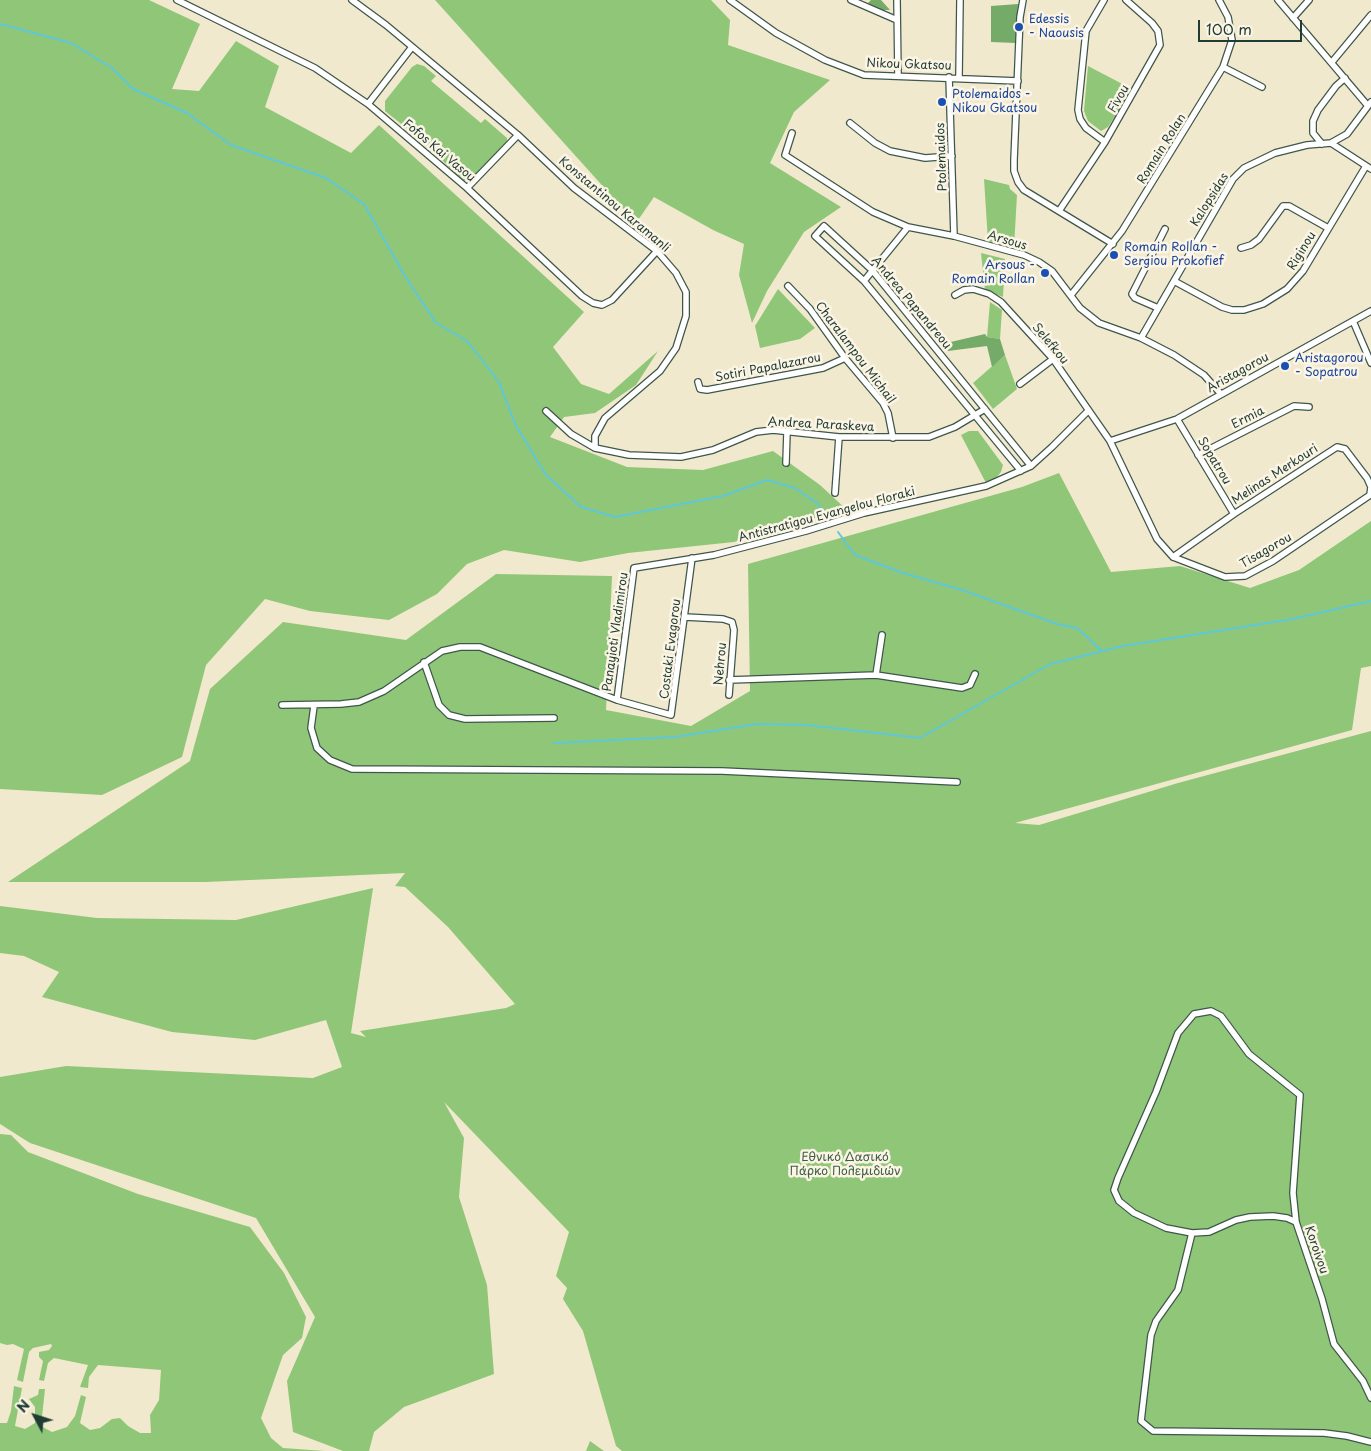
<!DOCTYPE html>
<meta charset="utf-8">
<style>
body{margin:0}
#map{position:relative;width:1371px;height:1451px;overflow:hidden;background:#f1e9cd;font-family:"Playpen Sans",sans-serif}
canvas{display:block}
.north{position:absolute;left:10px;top:1391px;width:50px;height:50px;-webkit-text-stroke:4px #fcf5e5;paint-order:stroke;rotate:310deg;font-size:14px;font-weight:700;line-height:20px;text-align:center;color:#1f3d34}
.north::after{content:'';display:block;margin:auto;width:18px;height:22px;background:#1f3d34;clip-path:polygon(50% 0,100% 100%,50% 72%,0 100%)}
.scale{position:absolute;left:1198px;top:20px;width:104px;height:22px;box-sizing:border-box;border:2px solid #1f3d34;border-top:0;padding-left:6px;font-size:15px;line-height:18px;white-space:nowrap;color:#1f3d34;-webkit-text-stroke:4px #fcf5e5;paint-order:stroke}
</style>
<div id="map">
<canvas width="1371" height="1451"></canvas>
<div class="north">N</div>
<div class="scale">100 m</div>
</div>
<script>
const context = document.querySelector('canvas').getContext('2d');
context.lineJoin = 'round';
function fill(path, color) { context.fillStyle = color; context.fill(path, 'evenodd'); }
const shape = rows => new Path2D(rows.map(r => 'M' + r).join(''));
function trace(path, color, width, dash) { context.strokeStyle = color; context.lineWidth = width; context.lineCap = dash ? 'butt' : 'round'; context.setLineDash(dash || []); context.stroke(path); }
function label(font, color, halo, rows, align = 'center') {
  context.font = font + ' "Playpen Sans",sans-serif'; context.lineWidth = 5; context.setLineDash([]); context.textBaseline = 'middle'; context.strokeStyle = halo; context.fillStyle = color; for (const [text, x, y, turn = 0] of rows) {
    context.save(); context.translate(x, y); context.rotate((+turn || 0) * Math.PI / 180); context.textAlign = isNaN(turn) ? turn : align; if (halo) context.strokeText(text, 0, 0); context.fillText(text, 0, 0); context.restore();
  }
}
fill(shape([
 [0,0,149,0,200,24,172,89,199,91,236,41,279,66,265,107,351,153,379,125,584,312,553,347,581,384,609,394,658,351,636,385,595,413,564,417,550,437,627,467,703,470,773,451,820,485,846,509,734,542,628,553,580,562,504,550,467,564,437,594,389,620,310,611,265,599,206,665,182,757,102,795,0,789],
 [435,0,711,0,730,20,728,45,830,80,794,112,770,163,841,207,804,232,767,291,752,323,739,275,744,244,713,230,654,197,636,223],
 [417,64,424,66,436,76,431,81,481,123,485,119,507,138,507,144,470,182,461,180,429,146,385,111,385,101,412,67],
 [1088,66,1132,89,1108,127,1101,131,1088,121,1084,111],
 [984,179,1009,185,1010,189,1017,195,1014,247,988,241],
 [981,253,1005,259,1003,297,985,290],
 [778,289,815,328,800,339,760,348,755,326],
 [990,302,1002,310,1000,339,987,337],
 [1005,355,1017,389,993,409,973,383],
 [969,431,978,431,1003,465,1001,472,996,478,986,483,961,435],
 [1059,473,1111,572,1180,566,1250,588,1299,570,1371,521,1371,666,1361,668,1352,730,1015,823,1039,825,1178,783,1371,731,1371,1451,622,1451,616,1446,583,1331,563,1299,567,1288,556,1276,569,1232,444,1102,464,1138,459,1197,487,1285,494,1374,404,1407,374,1432,369,1451,343,1451,293,1432,287,1381,315,1317,256,1218,30,1143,0,1124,0,1077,66,1066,313,1078,342,1067,326,1020,255,1040,172,1032,42,997,59,972,24,956,0,953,0,906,97,918,236,920,373,888,351,1033,366,1037,360,1031,506,1008,515,1004,448,927,405,887,395,886,405,873,206,882,8,882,190,761,210,689,283,622,406,640,496,574,612,576,606,710,691,726,750,691,748,564,1022,487],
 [0,1134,11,1135,28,1152,138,1194,250,1227,284,1273,306,1317,302,1338,283,1355,261,1418,271,1438,283,1448,325,1451,0,1451,0,1423,7,1423,11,1411,14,1386,22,1388,15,1426,25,1429,35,1423,35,1407,29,1399,38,1395,39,1389,45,1389,41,1426,52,1432,67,1427,75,1416,81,1395,86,1397,80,1423,90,1430,100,1428,112,1419,120,1418,128,1426,140,1433,151,1433,150,1415,159,1400,161,1370,98,1365,89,1377,88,1388,80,1387,88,1365,54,1358,48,1363,44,1381,39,1380,43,1361,39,1357,39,1352,49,1350,52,1346,51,1344,33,1348,29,1352,23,1382,17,1380,24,1349,13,1344,7,1345,0,1343],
 [590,1441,604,1451,586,1451]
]), '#90c678');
fill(shape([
 [871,0,881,0,890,10,880,10,867,4],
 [1018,4,1016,43,991,42,991,6],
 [985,334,987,337,1000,339,1005,355,992,367,987,346,948,351,942,344]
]), '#74ab68');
trace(shape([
 [0,24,71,43,112,68,133,89,187,113,231,145,326,178,364,204,406,278,436,323,467,341,499,382,515,424,546,475,581,507,615,517,723,496,767,480,795,488,817,503,828,518],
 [838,532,855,555,903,573,962,590,1057,624,1077,628,1102,651],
 [554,743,675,737,757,724,807,725,920,738,1050,664,1123,646,1293,619,1371,601]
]), '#5ec8d9', 2);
const street = shape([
 [177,0,315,68,368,104,467,188,582,296,593,303,602,305,612,300,657,251],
 [352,0,386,25,518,135,574,188,657,251,676,273,686,292,686,316,676,348,660,371,605,418,595,436,595,448],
 [730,0,776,33,825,60,864,75,1018,81],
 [851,0,897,20],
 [897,0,898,76],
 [1023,0,1020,17,1014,160,1014,171,1018,182,1024,190,1113,244],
 [1104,0,1086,31,1078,110,1080,119,1086,128,1105,142],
 [1278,0,1368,106],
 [1293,18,1309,0],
 [1332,62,1371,15],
 [1223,67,1262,87],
 [949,77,954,236],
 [959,77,960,0],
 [368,104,412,47],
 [850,123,875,143,890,151,925,158,952,156],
 [792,133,785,155,873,212,908,227,954,236,1024,255,1039,262,1052,271,1080,308,1099,323,1141,338,1174,355,1204,375,1220,393],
 [1331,143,1347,134,1371,102],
 [1322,144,1313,133,1313,121,1318,110,1336,86,1345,78],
 [467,188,518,135],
 [1059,211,1105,142,1160,45,1158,31,1152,23,1126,0],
 [1241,248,1251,245,1259,239,1283,206,1289,206,1328,228],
 [864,281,908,227],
 [1174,281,1222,307,1232,310,1244,310,1263,304,1287,289,1303,271,1366,166],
 [788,286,810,309,845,358,883,403,888,413,893,438],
 [955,295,964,290,973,289,989,294,1001,302,1053,359,1110,441,1157,539,1173,557,1225,577,1245,576,1273,561,1370,495],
 [1071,295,1122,231,1223,67,1232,40,1228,17,1219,0],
 [1158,308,1135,298,1132,294,1165,229],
 [1353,321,1371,363],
 [1141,338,1233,179,1244,168,1275,153,1307,145,1331,143,1371,169],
 [698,382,700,389,707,390,823,368,845,358],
 [1020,384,1053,359],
 [546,411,571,434,595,448,629,455,681,457,713,450,756,432,773,430,839,437,929,437,955,427,985,409],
 [1177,419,1234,514],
 [1110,441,1177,419,1371,311],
 [1198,455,1294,406,1309,407],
 [786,463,787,432],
 [1021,471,864,281,815,236,824,226,872,270,1031,466],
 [835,493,839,437],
 [1173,557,1234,514,1337,447,1345,449,1367,478,1371,487,1370,495],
 [685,617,723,619,732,622,734,630,729,695],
 [424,662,439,705,449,715,465,719,554,718],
 [876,675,882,635],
 [729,680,876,675,962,688,970,685,975,674],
 [617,700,634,568,714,555,806,531,864,513,986,486,1031,466,1052,447,1088,411],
 [282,705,341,704,359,702,384,691,442,651,460,647,480,647,617,700,671,715,692,558],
 [314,706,311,728,317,748,330,760,352,769,722,771,957,782],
 [1296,1222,1287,1218,1273,1216,1250,1217,1236,1220,1209,1232,1192,1233,1166,1228,1134,1213,1119,1201,1114,1190,1118,1178,1156,1092,1178,1033,1194,1014,1211,1011,1221,1016,1249,1054,1300,1095,1293,1193,1296,1222,1322,1299,1334,1344,1363,1381,1371,1398],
 [1192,1233,1178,1290,1156,1321,1151,1335,1141,1421,1153,1431,1324,1433,1347,1436,1371,1442]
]);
trace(street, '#3e574b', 8);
trace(street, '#fff', 5.5);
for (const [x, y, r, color] of [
 [1019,27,5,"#1a4fb4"],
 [942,102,5,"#1a4fb4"],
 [1114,255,5,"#1a4fb4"],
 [1045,273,5,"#1a4fb4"],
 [1285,366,5,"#1a4fb4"]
]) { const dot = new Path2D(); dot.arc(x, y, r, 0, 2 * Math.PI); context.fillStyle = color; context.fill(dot); trace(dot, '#fcf5e5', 2); }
label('12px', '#164399', '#fcf5e5', [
 ["Edessis",1029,20],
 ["- Naousis",1029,34],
 ["Ptolemaidos -",952,95],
 ["Nikou Gkatsou",952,109],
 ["Romain Rollan -",1124,248],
 ["Sergiou Prokofief",1124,262],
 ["Arsous -",1035,266,"right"],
 ["Romain Rollan",1035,280,"right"],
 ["Aristagorou",1295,359],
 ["- Sopatrou",1295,373]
], 'left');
label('12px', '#1f3d34', '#fcf5e5', [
 ["Nikou Gkatsou",909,65,2],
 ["Fivou",1119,99,-60],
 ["Romain Rolan",1162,149,-58],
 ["Fofos Kai Vasou",439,151,40],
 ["Ptolemaidos",942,157,-92],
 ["Kalopsidas",1210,200,-58],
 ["Konstantinou Karamanli",614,205,40],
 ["Arsous",1007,241,16],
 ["Riginou",1302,251,-58],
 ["Andrea Papandreou",911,303,50],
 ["Selefkou",1050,344,50],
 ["Charalampou Michail",855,353,53],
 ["Sotiri Papalazarou",768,368,-11],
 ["Aristagorou",1238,373,-29],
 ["Ermia",1248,418,-27],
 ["Andrea Paraskeva",821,425,3],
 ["Sopatrou",1214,461,59],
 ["Melinas Merkouri",1275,475,-33],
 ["Antistratigou Evangelou Floraki",827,515,-15],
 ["Tisagorou",1266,551,-30],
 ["Panayioti Vladimirou",616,632,-82],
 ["Costaki Evagorou",671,649,-83],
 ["Nehrou",721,664,-85],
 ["Koroivou",1316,1250,71]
]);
label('12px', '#3b5f45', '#fcf5e5', [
 ["Εθνικό Δασικό",845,1158],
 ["Πάρκο Πολεμιδιών",845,1172]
]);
</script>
